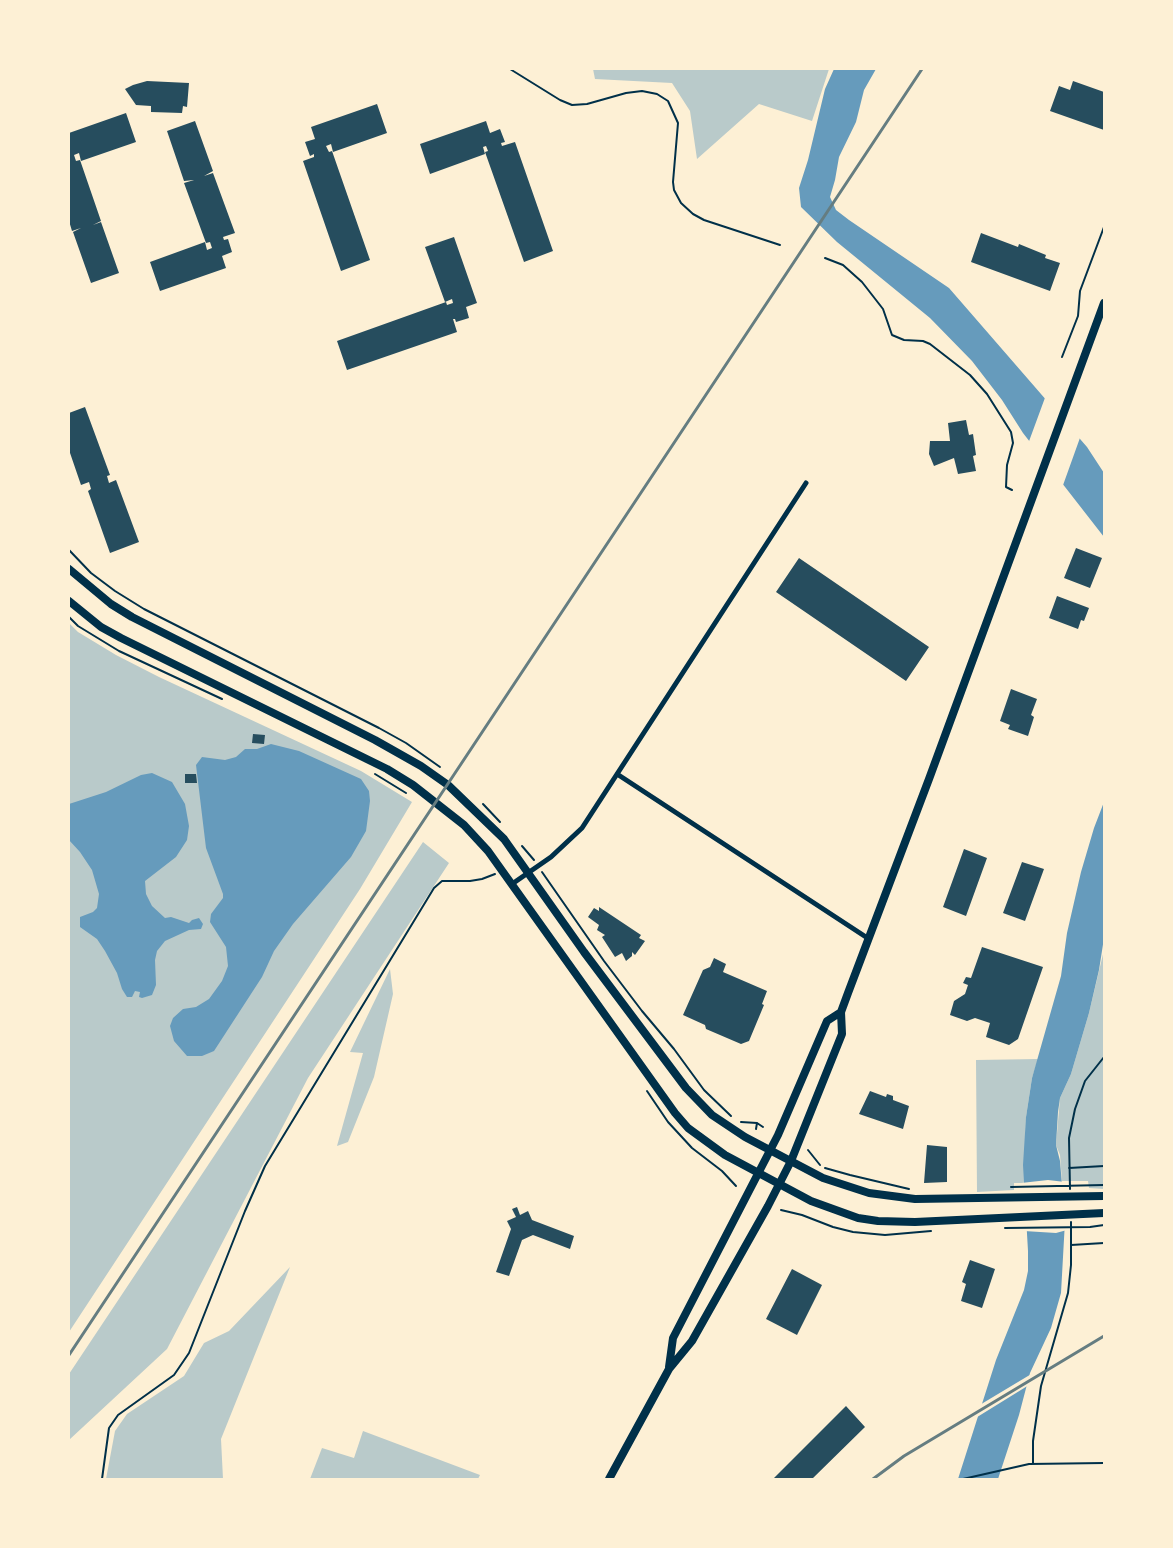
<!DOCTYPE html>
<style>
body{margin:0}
#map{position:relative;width:1173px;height:1548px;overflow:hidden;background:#fdf0d5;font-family:"PT Sans Narrow",sans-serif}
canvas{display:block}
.frame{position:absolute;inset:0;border:70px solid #fdf0d5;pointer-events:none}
</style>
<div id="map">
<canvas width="1173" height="1548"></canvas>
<div class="frame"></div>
</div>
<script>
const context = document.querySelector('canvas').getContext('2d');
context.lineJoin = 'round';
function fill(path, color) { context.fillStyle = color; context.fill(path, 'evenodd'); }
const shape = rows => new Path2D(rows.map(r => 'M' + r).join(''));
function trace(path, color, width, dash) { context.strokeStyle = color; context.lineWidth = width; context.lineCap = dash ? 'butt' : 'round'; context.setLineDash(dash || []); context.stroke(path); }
fill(shape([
 [593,69,829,69,812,121,759,104,697,159,690,111,672,83,595,79],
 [69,623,78,632,116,655,159,677,361,771,412,802,360,889,69,1332],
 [423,842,449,863,308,1078,167,1349,69,1440,69,1374],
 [1104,950,1104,1189,1089,1188,1088,1181,1062,1181,1060,1155,1056,1145,1060,1098,1071,1074,1089,1013],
 [390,969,393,994,374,1077,348,1142,337,1146,363,1053,350,1052],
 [1038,1059,1032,1078,1026,1117,1024,1183,1014,1183,1014,1190,977,1192,976,1060],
 [290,1267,221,1439,223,1479,106,1479,115,1431,127,1414,184,1376,204,1343,229,1331],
 [363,1431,480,1475,478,1479,310,1479,322,1448,354,1458]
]), '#b9caca');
fill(shape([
 [834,69,876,69,864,90,856,122,839,157,835,180,830,197,836,210,849,220,949,288,1087,447,1104,473,1104,537,1023,433,1002,400,972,361,930,318,837,242,801,207,799,188,808,160,825,89],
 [271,744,299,751,361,779,369,791,370,801,366,831,351,857,293,924,274,951,262,977,214,1051,202,1056,187,1056,174,1041,170,1026,173,1018,183,1009,196,1007,209,999,222,981,228,966,226,947,210,922,211,914,223,898,223,894,206,848,196,765,202,757,225,760,236,757,245,749,257,749],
 [152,773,172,782,185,804,189,826,187,840,176,857,145,881,146,894,152,906,165,918,171,917,189,923,192,920,199,918,203,924,201,929,189,930,165,941,157,951,155,960,156,985,152,995,142,998,139,997,140,992,135,991,132,997,127,997,122,989,117,973,105,951,97,939,80,927,80,917,93,912,97,908,99,894,92,870,80,852,69,840,69,804,106,792,141,775],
 [1104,802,1104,938,1099,970,1089,1013,1071,1074,1060,1098,1058,1112,1056,1145,1060,1161,1065,1221,1061,1293,1051,1328,1030,1373,1019,1415,998,1479,958,1479,996,1360,1024,1290,1028,1271,1028,1251,1023,1165,1026,1117,1032,1078,1061,976,1067,933,1081,872,1094,828]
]), '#669bbc');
fill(shape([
 [1046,395,1081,435,1062,488,1028,444],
 [1048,1180,1065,1182,1067,1230,1056,1233,1024,1231,1021,1183],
 [1033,1373,1029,1385,974,1419,978,1406]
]), '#fdf0d5');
fill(shape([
 [147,81,189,83,187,107,183,106,182,113,151,112,151,106,136,105,125,89,133,85],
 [1073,81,1104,92,1104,130,1050,111,1059,86,1070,90],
 [377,104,387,133,333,152,331,144,326,146,329,152,332,151,370,260,341,271,303,161,314,157,314,154,310,156,305,142,315,139,311,127],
 [126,113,136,142,81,161,79,153,74,155,76,161,80,160,101,221,93,225,101,222,119,273,91,283,73,232,81,228,72,231,69,221,69,133],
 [195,121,213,171,204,176,213,173,235,233,223,237,224,240,228,239,232,252,222,256,226,268,160,291,150,262,205,242,207,250,212,248,210,242,206,243,184,183,194,180,184,181,167,131],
 [486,121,490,133,500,129,505,142,501,143,502,146,515,142,553,251,524,262,485,152,488,151,486,146,483,147,485,154,430,174,420,144],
 [981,233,1018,247,1019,244,1046,255,1045,258,1060,263,1050,291,971,262],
 [454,237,477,303,466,307,469,318,456,322,455,319,453,319,457,332,347,370,337,341,446,302,447,305,453,303,452,299,445,302,425,247],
 [85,407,110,475,107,476,109,483,116,480,139,542,110,553,88,491,91,489,89,482,81,485,69,450,69,413],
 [966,420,969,435,973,434,976,455,973,456,976,471,958,474,954,458,934,466,929,454,930,441,950,441,948,423],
 [1076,548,1102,558,1090,588,1064,578],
 [799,558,929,647,906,681,776,592],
 [1057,596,1089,608,1084,621,1081,620,1078,629,1049,618],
 [1011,689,1037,699,1031,715,1034,717,1028,736,1008,729,1010,725,1000,721],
 [253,734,265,735,264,744,252,743],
 [185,774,196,774,197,783,185,783],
 [964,849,987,858,966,916,943,907],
 [1022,862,1044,869,1025,921,1003,913],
 [599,907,641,935,639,938,645,941,635,955,632,952,632,956,626,961,622,953,615,957,602,937,605,935,597,930,599,925,588,917,594,908,599,911],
 [982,947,1043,967,1018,1039,1009,1045,986,1037,990,1023,975,1018,967,1021,950,1015,954,1001,965,994,968,985,963,983,966,977,971,978],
 [714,958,726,964,723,972,767,991,762,1004,764,1005,749,1041,741,1044,706,1029,705,1025,683,1015,703,970,710,967],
 [870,1091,886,1097,887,1094,893,1096,893,1100,909,1106,903,1129,859,1114],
 [927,1145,947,1147,947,1182,924,1183],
 [517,1207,520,1215,528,1211,532,1220,574,1236,570,1249,533,1235,522,1240,509,1276,496,1272,511,1229,507,1221,516,1217,512,1209],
 [970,1260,995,1269,982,1308,961,1301,966,1284,962,1282],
 [792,1269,822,1285,797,1335,766,1319],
 [846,1406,865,1427,812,1479,773,1479]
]), '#264d5e');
trace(shape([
 [510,69,560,100,572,105,587,104,626,93,642,91,657,94,668,101,678,123,673,182,674,190,681,203,693,214,704,220,780,245],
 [825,258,843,265,862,282,883,309,892,335,904,340,923,341,930,344,970,375,987,394,1011,432,1013,443,1007,465,1006,487,1012,490],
 [1062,357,1078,316,1080,291,1104,227],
 [69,550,91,573,115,591,144,609,379,728,406,743,440,767],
 [69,617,78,626,119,651,222,699],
 [375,774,406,793],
 [483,804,500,822],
 [522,846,534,860],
 [542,872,604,961,642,1011,674,1049,704,1090,731,1116],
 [647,1091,668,1122,692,1148,722,1171,736,1186],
 [741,1122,757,1123,763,1127],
 [756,1129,757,1123],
 [808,1150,820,1165],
 [825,1168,850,1175,909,1189],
 [1069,1168,1104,1166],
 [1011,1187,1104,1185],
 [1070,1189,1069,1138,1075,1109,1085,1081,1104,1057],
 [781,1210,802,1215,833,1227,853,1232,885,1235,931,1231],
 [1005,1228,1090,1227,1104,1225],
 [1071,1245,1104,1243],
 [1033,1463,1033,1441,1041,1386,1068,1293,1071,1265,1071,1222],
 [102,1479,109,1428,118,1415,174,1375,189,1353,245,1211,265,1166,434,888,442,881,470,881,482,879,495,874],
 [963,1479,1029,1464,1104,1463]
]), '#003049', 2);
trace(shape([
 [617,774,869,939],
 [512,884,551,857,582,828,806,483]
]), '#003049', 5);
trace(shape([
 [69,569,111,604,132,617,375,740,421,766,448,785,504,839,584,952,686,1088,712,1115,745,1137,823,1178,869,1193,915,1199,1104,1196],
 [69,601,101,627,121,638,387,769,413,785,464,825,488,851,675,1113,688,1128,725,1155,811,1201,858,1218,878,1221,915,1222,1104,1213]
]), '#003049', 8);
trace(shape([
 [669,1367,673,1338,778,1135,827,1021,841,1012],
 [609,1479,669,1369,692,1341,768,1206,791,1161,842,1034,841,1012,848,993,929,779,1104,303]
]), '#003049', 8);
trace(shape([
 [69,1355,922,69],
 [873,1479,904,1456,1104,1336]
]), '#657d81', 3);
</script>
